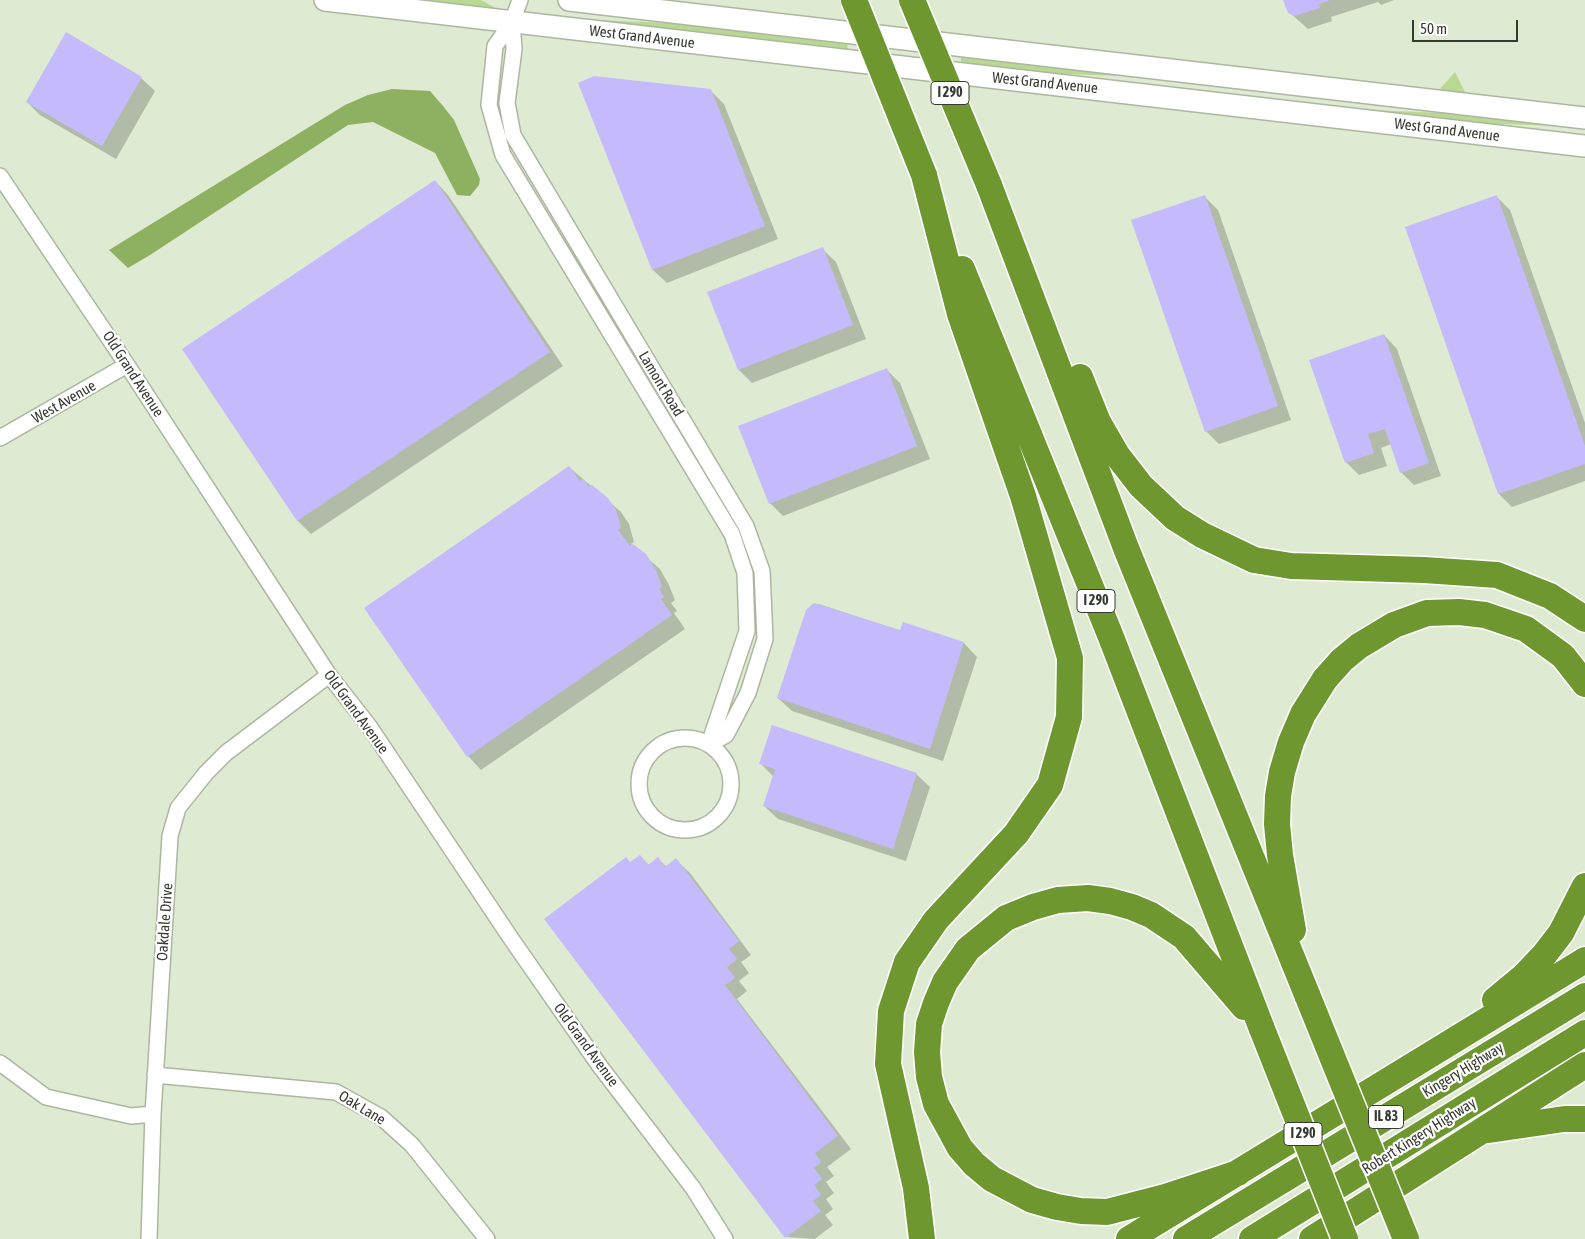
<!DOCTYPE html>
<style>
body{margin:0}
#map{position:relative;width:1585px;height:1239px;overflow:hidden;background:#deead1;font-family:"Asap Condensed",sans-serif}
canvas{display:block}
.scale{position:absolute;left:1412px;top:20px;width:106px;height:22px;box-sizing:border-box;border:2px solid #363b31;border-top:0;padding-left:6px;font-size:15px;line-height:18px;white-space:nowrap;color:#363b31;-webkit-text-stroke:4px #fff;paint-order:stroke}
</style>
<div id="map">
<canvas width="1585" height="1239"></canvas>
<div class="scale">50 m</div>
</div>
<script>
const context = document.querySelector('canvas').getContext('2d');
context.lineJoin = 'round';
function fill(path, color) { context.fillStyle = color; context.fill(path, 'evenodd'); }
const shape = rows => new Path2D(rows.map(r => 'M' + r).join(''));
function trace(path, color, width, dash) { context.strokeStyle = color; context.lineWidth = width; context.lineCap = dash ? 'butt' : 'round'; context.setLineDash(dash || []); context.stroke(path); }
function label(font, color, halo, rows, align = 'center') {
  context.font = font + ' "Asap Condensed",sans-serif'; context.lineWidth = 4.5; context.setLineDash([]); context.textBaseline = 'middle'; context.strokeStyle = halo; context.fillStyle = color; for (const [text, x, y, turn = 0] of rows) {
    context.save(); context.translate(x, y); context.rotate((+turn || 0) * Math.PI / 180); context.textAlign = isNaN(turn) ? turn : align; if (halo) context.strokeText(text, 0, 0); context.fillText(text, 0, 0); context.restore();
  }
}
fill(shape([
 [402,0,481,0,494,7,493,11],
 [595,20,696,24,847,41,848,52,594,22],
 [961,55,1122,72,1122,76,1034,73,961,64],
 [1455,72,1465,92,1463,94,1442,92,1440,89],
 [1370,110,1467,114,1561,124,1562,126,1465,123,1371,113]
]), '#b9d892');
fill(shape([
 [392,89,430,91,443,106,454,120,480,179,479,185,470,196,457,195,435,153,373,122,348,125,150,255,128,268,109,250,345,105,368,95]
]), '#8eb161');
fill(shape([
 [1285,0,1394,0,1381,5,1378,2,1331,17,1332,21,1308,29,1289,12],
 [141,78,155,91,116,159,40,115,27,102],
 [580,83,710,90,724,104,778,239,667,283,653,270],
 [435,181,448,195,563,366,311,534,298,521,184,350],
 [1204,196,1218,210,1291,420,1219,444,1206,431],
 [1497,197,1510,210,1585,423,1585,481,1512,507,1499,494],
 [822,249,836,262,866,339,752,383,739,370],
 [1384,335,1397,349,1441,476,1414,485,1401,472,1391,444,1381,448,1387,466,1359,475,1346,462],
 [886,369,900,383,930,459,783,516,770,503],
 [569,467,621,512,629,524,634,542,631,544,660,569,669,585,675,600,671,603,677,611,674,613,685,629,481,770,468,756,365,608],
 [819,604,901,631,904,624,964,643,977,657,943,761,792,711,778,698,810,607],
 [761,764,916,774,930,787,906,861,778,819,764,806,774,777],
 [640,856,649,865,658,859,667,867,676,860,690,873,751,955,741,962,749,973,739,981,747,991,737,999,851,1149,827,1167,834,1176,826,1182,834,1193,826,1199,833,1209,825,1215,833,1225,815,1239,786,1237,546,919]
]), '#0003');
fill(shape([
 [1283,0,1330,0,1319,4,1320,8,1294,16,1288,13],
 [66,32,142,77,102,146,26,102],
 [594,76,711,89,765,226,652,270,578,83],
 [435,180,550,352,297,521,182,349],
 [1205,195,1278,406,1205,432,1131,220],
 [1497,195,1585,446,1585,464,1498,494,1405,227],
 [823,247,853,325,738,370,707,292],
 [1384,334,1429,463,1400,473,1385,429,1368,434,1374,453,1345,463,1309,360],
 [887,368,917,446,769,504,738,426],
 [569,466,580,481,583,479,589,487,592,485,608,498,616,510,621,528,618,530,630,546,633,544,646,554,656,570,662,587,659,589,664,597,661,599,672,615,467,757,364,608],
 [814,603,900,630,903,622,964,642,930,749,777,698,806,610],
 [772,725,917,773,893,849,763,806,775,769,759,764],
 [640,855,648,865,658,857,665,867,676,858,739,941,729,949,737,959,727,967,735,978,725,985,838,1136,815,1153,821,1162,814,1168,822,1179,814,1185,821,1195,813,1201,821,1211,785,1238,544,919,626,857,630,862]
]), '#c5bbfc');
const street = shape([
 [520,0,512,22,495,46,489,105,503,155,732,534,745,573,747,631,709,744],
 [512,22,514,49,507,103,513,135,746,526,762,571,765,639,748,693,726,735,709,744],
 [0,176,127,365,329,675,369,726,510,937,599,1065,693,1188,725,1239],
 [0,438,127,365],
 '639 784a46 46 0 1 1 92 0a46 46 0 1 1-92 0Z',
 [0,1063,46,1097,131,1116,153,1114],
 [155,1075,336,1092,381,1117,412,1145,487,1239],
 [149,1239,153,1114,170,836,178,808,206,773,226,753,329,675]
]);
const secondary = shape([
 [325,0,1585,146],
 [569,0,1585,118]
]);
const highway = shape([
 [989,185,1126,548,1308,997],
 [962,269,1111,637,1262,1029],
 [1080,377,1098,422,1117,455,1141,486,1175,518,1202,535,1254,560,1291,566,1424,570,1497,575,1550,596,1585,619],
 [1293,930,1280,855,1277,824,1278,796,1282,772,1291,742,1303,714,1325,679,1342,660,1359,646,1394,625,1427,613,1459,612,1485,615,1526,629,1563,656,1585,684],
 [1495,1000,1524,976,1544,955,1561,933,1585,886],
 [1489,1130,1564,1119,1585,1119],
 [1238,1173,1165,1197,1107,1212,1081,1211,1057,1207,1032,1200,992,1179,974,1164,960,1148,936,1104,929,1077,927,1052,929,1024,936,1003,945,982,968,949,1006,918,1033,907,1058,900,1088,898,1110,901,1132,907,1151,915,1184,937,1244,1007],
 [922,1239,916,1188,888,1064,891,1011,907,962,936,920,1016,834,1050,785,1069,717,1070,658,1023,496,960,314,924,175],
 [1129,1239,1585,960],
 [1186,1239,1585,996],
 [1252,1239,1585,1033],
 [1312,1239,1585,1065]
]);
trace(street, '#acb79f', 18);
trace(secondary, '#acb79f', 24);
trace(highway, '#fff', 29);
trace(street, '#fff', 15);
trace(secondary, '#fff', 21);
trace(highway, '#6f972f', 26);
const highwayBridge = shape([
 [854,0,924,175],
 [912,0,989,185],
 [1308,997,1406,1239],
 [1262,1029,1345,1239]
]);
trace(highwayBridge, '#fff', 29, []);
trace(highwayBridge, '#6f972f', 26);
for (const [x, y, w] of [
 [950,93,38],
 [1096,601,38],
 [1386,1117,35],
 [1303,1134,38]
]) { const box = new Path2D(); box.roundRect(x - w / 2, y - 11.5, w, 23, 4); context.fillStyle = '#fff'; context.fill(box); trace(box, '#363b31', 1); }
label('bold 14px', '#363b31', null, [
 ["I 290",950,93],
 ["I 290",1096,601],
 ["IL 83",1386,1117],
 ["I 290",1303,1134]
]);
label('15px', '#363b31', '#fff', [
 ["West Grand Avenue",642,37,7],
 ["West Grand Avenue",1045,83,6],
 ["West Grand Avenue",1447,130,7],
 ["Old Grand Avenue",133,374,57],
 ["Lamont Road",661,384,59],
 ["West Avenue",64,402,-30],
 ["Old Grand Avenue",356,712,54],
 ["Oakdale Drive",165,922,-86],
 ["Old Grand Avenue",586,1045,54],
 ["Kingery Highway",1463,1070,-31],
 ["Oak Lane",362,1108,31],
 ["Robert Kingery Highway",1419,1136,-32]
]);
</script>
